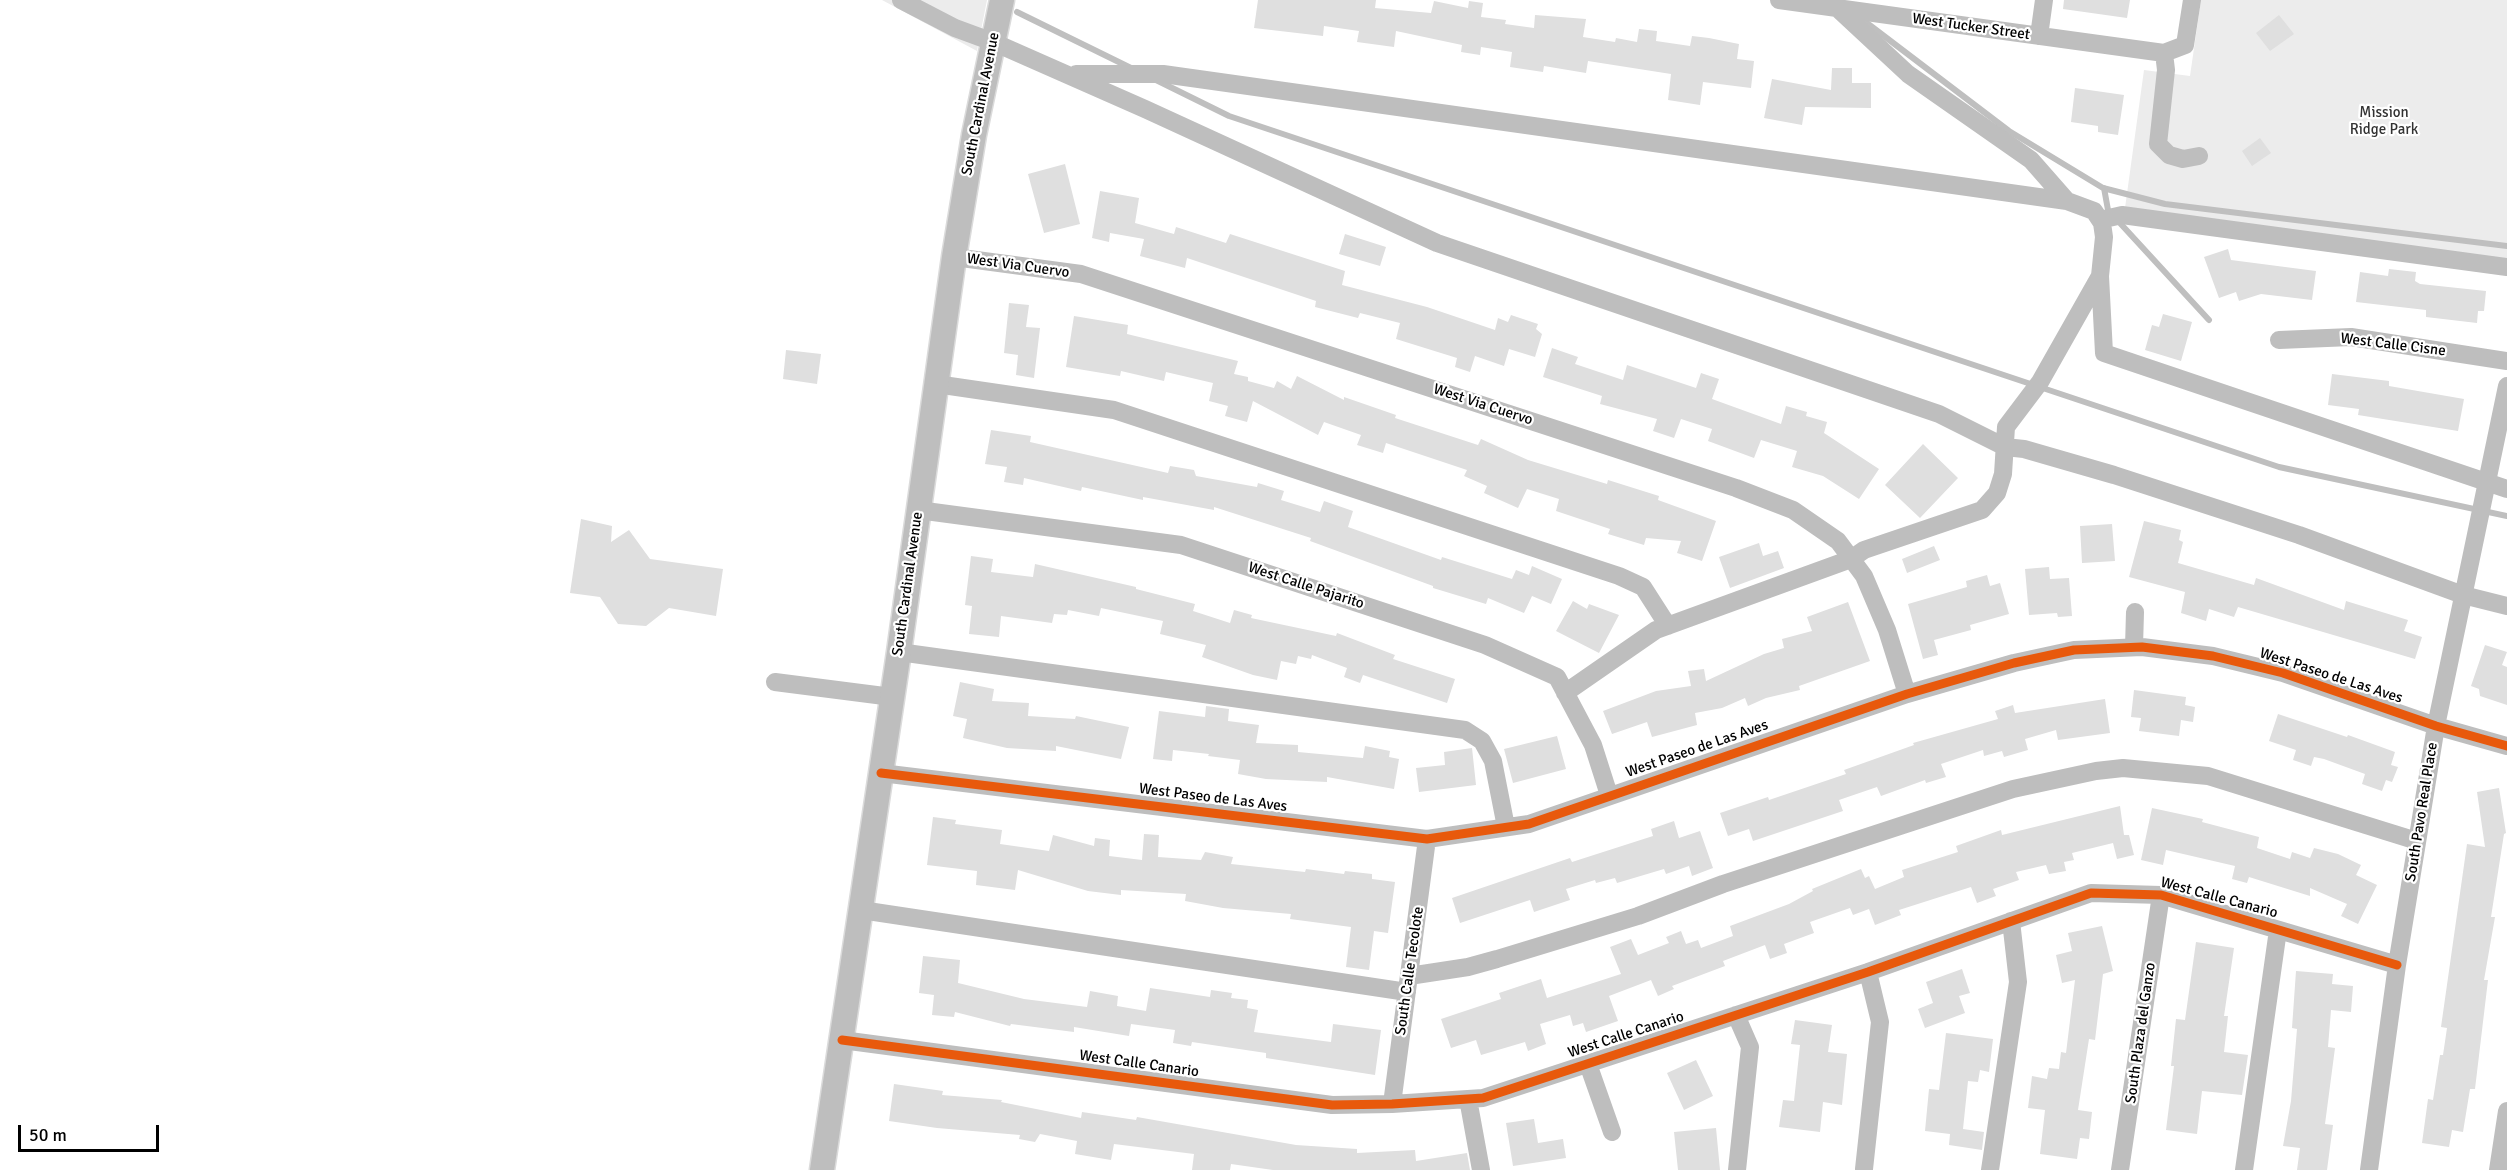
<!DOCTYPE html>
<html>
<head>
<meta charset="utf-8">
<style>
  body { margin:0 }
  #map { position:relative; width:2507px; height:1170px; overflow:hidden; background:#fff; font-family:Signika,sans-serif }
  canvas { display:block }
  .scale { position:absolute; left:18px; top:1125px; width:141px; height:27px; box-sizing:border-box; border:3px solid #000; border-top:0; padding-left:8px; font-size:18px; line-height:21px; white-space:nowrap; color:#000; -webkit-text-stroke:4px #fff; paint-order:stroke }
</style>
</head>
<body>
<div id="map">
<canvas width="2507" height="1170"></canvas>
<div class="scale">50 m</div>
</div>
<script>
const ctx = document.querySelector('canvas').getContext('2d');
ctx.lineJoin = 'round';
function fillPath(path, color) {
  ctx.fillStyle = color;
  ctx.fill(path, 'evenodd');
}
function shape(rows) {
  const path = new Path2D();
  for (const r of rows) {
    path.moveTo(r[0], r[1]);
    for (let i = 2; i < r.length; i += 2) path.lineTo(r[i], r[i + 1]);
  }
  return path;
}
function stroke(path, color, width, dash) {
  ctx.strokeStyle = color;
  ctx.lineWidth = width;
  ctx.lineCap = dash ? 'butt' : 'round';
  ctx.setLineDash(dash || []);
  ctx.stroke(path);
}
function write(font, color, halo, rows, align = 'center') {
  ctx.font = font + ' Signika,sans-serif';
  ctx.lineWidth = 4.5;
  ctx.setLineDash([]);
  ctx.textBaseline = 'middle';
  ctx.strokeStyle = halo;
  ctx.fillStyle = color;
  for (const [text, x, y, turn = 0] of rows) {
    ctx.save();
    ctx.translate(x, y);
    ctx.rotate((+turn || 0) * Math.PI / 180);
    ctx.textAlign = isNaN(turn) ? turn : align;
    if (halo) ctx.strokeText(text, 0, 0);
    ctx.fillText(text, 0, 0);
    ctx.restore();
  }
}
fillPath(shape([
  [882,0,987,0,977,51],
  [2201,0,2507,0,2507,261,2125,208,2144,70,2190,76]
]), '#ececec');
stroke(shape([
  [1017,12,1131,68],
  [1859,17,2009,131,2103,188,2165,204,2507,246],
  [1156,80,1229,116,2279,467,2507,516],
  [2104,188,2108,210,2209,320]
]), '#bfbfbf', 6);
fillPath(shape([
  [1258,0,1376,0,1375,8,1431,13,1434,1,1468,8,1469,1,1483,3,1481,17,1506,20,1505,24,1534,28,1535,15,1586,19,1583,37,1615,42,1616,38,1637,42,1639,29,1657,31,1656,41,1690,46,1692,36,1709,38,1739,44,1737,59,1754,61,1751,88,1703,82,1700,105,1668,100,1671,74,1588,61,1586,73,1544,66,1543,72,1510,67,1512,52,1481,47,1480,55,1461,52,1462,45,1396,31,1394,47,1357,42,1359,31,1324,26,1323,36,1254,28],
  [2064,0,2130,0,2127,18,2063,9],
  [2279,15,2294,34,2270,51,2256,33],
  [1832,68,1852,68,1852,83,1871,83,1871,108,1805,107,1802,125,1764,118,1772,79,1831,90],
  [2075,88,2124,95,2118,135,2098,132,2098,126,2071,122],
  [2260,138,2271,153,2252,166,2242,151],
  [1065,164,1080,224,1044,233,1028,174],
  [1100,191,1139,198,1135,223,1174,234,1176,227,1226,243,1230,234,1345,271,1342,285,1427,307,1495,330,1498,318,1508,322,1511,315,1538,324,1536,329,1542,334,1535,357,1509,349,1504,366,1475,356,1470,372,1455,367,1457,358,1396,339,1400,323,1360,313,1358,318,1315,307,1316,301,1187,258,1185,268,1140,256,1144,239,1110,233,1109,242,1092,238],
  [1345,234,1386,247,1380,266,1339,254],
  [2228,249,2231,260,2316,271,2312,300,2261,294,2239,301,2236,292,2219,298,2204,257],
  [2389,269,2416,272,2415,281,2420,284,2486,291,2484,311,2478,311,2477,323,2426,317,2426,310,2356,302,2360,272,2388,276],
  [1009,303,1029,305,1026,327,1040,328,1034,378,1016,375,1018,355,1004,353],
  [2163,314,2192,322,2181,361,2145,350,2152,325,2159,327],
  [1074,316,1128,325,1127,334,1238,361,1234,374,1248,377,1248,381,1274,388,1277,381,1291,389,1297,376,1344,400,1344,397,1396,415,1395,418,1478,445,1481,439,1528,460,1607,484,1608,480,1659,496,1658,500,1716,521,1702,561,1677,553,1681,541,1646,538,1644,545,1608,534,1610,529,1556,511,1559,499,1527,489,1518,508,1484,493,1487,486,1464,476,1467,470,1386,443,1383,453,1357,445,1361,435,1324,422,1318,435,1253,401,1247,422,1225,416,1228,406,1209,401,1213,383,1166,372,1164,381,1121,371,1120,376,1066,367],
  [1552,348,1578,357,1575,364,1623,380,1627,365,1696,388,1701,373,1719,379,1712,399,1781,424,1786,406,1807,412,1806,416,1827,422,1824,433,1879,469,1859,499,1823,476,1792,467,1797,451,1761,440,1754,458,1708,441,1712,429,1681,419,1674,438,1653,431,1657,419,1600,404,1602,396,1543,377],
  [786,350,821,354,817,384,783,379],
  [2332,374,2389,381,2389,386,2464,399,2458,431,2358,415,2359,409,2328,405],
  [991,430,1031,436,1030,442,1168,473,1170,466,1194,470,1196,476,1257,487,1258,483,1284,491,1281,500,1320,512,1324,501,1353,511,1348,527,1441,560,1442,557,1512,579,1516,570,1529,575,1532,566,1562,579,1551,604,1532,596,1524,613,1488,598,1486,604,1433,588,1433,586,1310,541,1311,538,1214,507,1214,510,1143,497,1143,500,1082,487,1081,491,1024,478,1023,485,1004,482,1007,467,985,464],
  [1923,444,1958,478,1920,518,1885,485],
  [581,519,612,526,611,542,629,530,650,559,723,569,716,616,669,608,646,626,618,624,600,597,570,593],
  [2144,521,2181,530,2179,540,2183,542,2178,563,2254,585,2256,578,2344,610,2346,601,2408,620,2404,631,2422,637,2415,659,2238,607,2234,617,2209,609,2206,621,2181,613,2185,592,2129,577],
  [2112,524,2115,561,2082,563,2080,526],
  [1759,543,1763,556,1778,551,1784,568,1730,588,1719,557],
  [1934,546,1940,560,1907,573,1902,559],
  [971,556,993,559,991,572,1033,577,1035,564,1136,587,1136,589,1195,604,1193,611,1230,623,1234,610,1252,615,1251,618,1336,636,1337,633,1395,655,1393,659,1455,679,1447,703,1363,675,1360,683,1344,677,1347,668,1312,655,1311,659,1298,656,1296,664,1281,661,1277,680,1253,675,1202,657,1206,645,1160,634,1163,621,1101,608,1099,616,1068,610,1067,615,1054,614,1052,623,1001,616,999,637,969,634,972,606,965,605],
  [2049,567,2050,579,2069,578,2072,616,2058,617,2057,613,2029,615,2025,569],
  [1987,575,1990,586,2000,583,2009,614,1970,625,1971,630,1934,640,1938,655,1923,659,1908,604,1967,587,1966,581],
  [1573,601,1587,609,1589,604,1619,615,1599,653,1556,631],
  [1848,602,1870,661,1799,686,1800,690,1766,698,1748,706,1745,698,1722,708,1695,713,1697,725,1652,737,1647,722,1612,734,1603,711,1656,691,1691,686,1688,671,1704,669,1706,681,1764,654,1784,648,1782,639,1812,631,1807,617],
  [2485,645,2507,652,2502,665,2507,667,2507,705,2480,696,2479,689,2471,686],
  [960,682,994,689,992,701,1029,703,1028,716,1075,719,1076,716,1129,727,1121,759,1056,746,1056,751,1007,748,963,738,967,719,953,716],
  [2134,690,2186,697,2185,705,2195,707,2193,722,2181,720,2179,736,2139,731,2141,718,2131,717],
  [2105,699,2110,733,2058,740,2056,730,2025,739,2028,750,2004,757,2002,751,1984,756,1983,750,1941,764,1946,777,1926,783,1925,780,1881,796,1877,787,1839,800,1843,811,1753,841,1749,829,1728,836,1720,813,1768,797,1769,800,1846,774,1844,770,1914,745,1913,743,1998,719,1995,711,2013,705,2015,713],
  [1206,706,1229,709,1228,721,1259,725,1256,743,1298,745,1298,752,1363,758,1365,746,1390,751,1389,757,1399,759,1394,789,1327,777,1327,782,1266,779,1238,774,1240,760,1208,756,1209,754,1173,750,1172,761,1153,759,1159,711,1205,717],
  [2278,714,2347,737,2348,735,2395,752,2391,765,2398,767,2392,782,2386,780,2382,791,2362,784,2365,774,2324,759,2314,757,2311,766,2293,760,2296,750,2269,741],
  [1557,736,1566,769,1513,783,1504,749],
  [1472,748,1476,785,1419,792,1416,768,1445,765,1444,752],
  [2499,788,2506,833,2504,834,2491,917,2495,917,2484,980,2488,980,2475,1089,2470,1089,2463,1132,2452,1130,2449,1147,2422,1143,2428,1099,2433,1100,2440,1055,2443,1055,2447,1028,2441,1027,2467,844,2485,847,2477,792],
  [2120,806,2124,835,2129,835,2134,855,2117,859,2113,843,2072,853,2074,860,2064,862,2066,871,2049,874,2046,865,2016,872,2019,880,1993,889,1996,896,1977,903,1971,887,1899,910,1901,915,1875,925,1869,909,1853,915,1850,908,1810,922,1814,933,1784,944,1787,953,1770,959,1765,945,1723,961,1725,966,1672,986,1674,989,1658,996,1651,980,1609,996,1618,1021,1586,1032,1583,1023,1573,1026,1570,1015,1540,1024,1546,1044,1528,1051,1525,1042,1481,1055,1476,1040,1451,1048,1441,1019,1501,999,1499,993,1541,979,1547,998,1621,974,1610,947,1631,939,1638,955,1669,943,1666,937,1681,931,1686,944,1698,940,1701,948,1733,936,1730,926,1789,904,1813,891,1812,889,1861,869,1865,878,1869,876,1875,889,1904,877,1902,870,1958,852,1956,846,2001,830,2002,835],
  [2152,808,2203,819,2202,822,2259,837,2257,848,2290,859,2292,852,2310,858,2314,848,2338,854,2361,865,2356,875,2377,885,2358,924,2341,916,2347,904,2310,888,2310,896,2249,877,2247,883,2232,879,2235,866,2166,850,2163,865,2141,860],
  [933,817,956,820,955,824,1002,830,1000,844,1049,851,1053,835,1094,846,1095,838,1110,840,1109,856,1142,860,1144,834,1159,835,1158,857,1201,860,1205,852,1233,857,1231,864,1305,872,1306,869,1344,874,1345,871,1372,874,1372,879,1395,882,1388,933,1374,931,1369,970,1346,967,1351,927,1290,919,1291,914,1223,908,1185,901,1186,894,1121,890,1121,895,1088,891,1018,870,1015,890,976,885,977,871,927,865],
  [1674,821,1679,838,1700,831,1713,868,1692,876,1689,866,1666,874,1664,869,1617,883,1615,878,1596,883,1595,880,1566,889,1570,900,1534,912,1530,900,1460,923,1452,898,1570,858,1572,862,1653,836,1651,829],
  [2102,926,2113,971,2103,974,2095,1040,2089,1039,2078,1110,2092,1112,2089,1139,2080,1138,2077,1159,2040,1154,2045,1110,2028,1108,2032,1076,2047,1079,2049,1068,2059,1069,2061,1052,2066,1053,2075,980,2062,983,2056,955,2072,951,2068,933],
  [2196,942,2234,948,2224,1016,2228,1016,2224,1052,2248,1055,2242,1095,2202,1091,2197,1134,2166,1130,2174,1066,2171,1066,2176,1019,2185,1020],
  [923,956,960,960,958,983,1024,999,1087,1007,1090,991,1118,996,1117,1006,1146,1011,1150,988,1210,997,1211,990,1232,993,1231,998,1248,1000,1247,1008,1258,1010,1254,1032,1331,1042,1333,1024,1381,1030,1375,1075,1266,1058,1266,1053,1192,1042,1191,1046,1173,1043,1175,1030,1131,1024,1129,1036,1074,1027,1074,1032,1011,1024,1010,1026,955,1012,954,1017,932,1015,934,995,919,993],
  [1962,969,1970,993,1959,996,1965,1013,1925,1028,1918,1009,1933,1003,1926,982],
  [2296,971,2333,974,2332,984,2353,986,2351,1012,2331,1010,2328,1047,2335,1048,2325,1124,2333,1125,2327,1170,2297,1170,2300,1148,2283,1146,2291,1101,2297,1029,2292,1028],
  [1795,1020,1832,1025,1828,1052,1847,1054,1842,1105,1823,1102,1820,1132,1779,1127,1783,1100,1794,1101,1800,1045,1791,1044],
  [1946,1033,1993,1039,1989,1072,1980,1070,1978,1082,1968,1081,1963,1129,1984,1132,1982,1150,1949,1145,1950,1134,1925,1131,1929,1089,1939,1090],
  [1696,1060,1713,1096,1684,1110,1667,1073],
  [894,1084,943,1091,942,1095,1002,1100,1001,1102,1081,1118,1082,1112,1136,1120,1137,1117,1296,1145,1357,1149,1357,1153,1415,1150,1416,1161,1467,1153,1470,1170,1273,1170,1231,1164,1230,1170,1192,1170,1194,1154,1114,1144,1111,1160,1075,1154,1077,1141,1040,1134,1035,1142,1019,1139,1020,1135,937,1128,889,1121],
  [1534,1119,1538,1143,1563,1139,1566,1158,1513,1166,1506,1123],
  [1716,1128,1720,1170,1678,1170,1674,1132]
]), '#dfdfdf');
const major = shape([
  [822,1170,899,652,954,257,974,135,1002,0]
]);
stroke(major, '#dbdbdb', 27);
stroke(shape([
  [901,0,955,28,993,42,1145,109,1437,243,1939,414,2005,447,2024,449,2114,475,2299,535,2463,595,2507,606],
  [1779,0,2164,53,2185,45,2192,0],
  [1837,8,1908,74,2031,160,2067,201,2094,211,2102,223,2104,237,2100,276,2104,353,2507,489],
  [2039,36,2044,0],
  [2164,53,2166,70,2158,144,2169,155,2183,159,2199,156],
  [1076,74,1163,74,2067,201],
  [2100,220,2122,215,2507,267],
  [954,257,1081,274,1736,488,1793,510,1838,541,1864,576,1887,630,1907,694],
  [2279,340,2351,337,2507,361],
  [936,384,1114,410,1619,576,1643,587,1668,626],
  [918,510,1181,545,1485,645,1557,677,1593,745,1609,795],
  [2134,647,2135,612],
  [899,652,1465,730,1482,741,1493,761,1506,827],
  [775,682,892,697],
  [1565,693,1656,630,1851,559,1864,550,1982,510,1997,493,2003,474,2006,427,2040,382,2100,276],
  [881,773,1427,839,1529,824,1907,694,2014,663,2074,650,2142,647,2213,656,2283,673,2436,726,2507,746],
  [861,910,1407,992],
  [1409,976,1468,967,1497,959,1638,916,1723,884,2013,789,2096,771,2123,768,2208,776,2417,841],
  [1736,1015,1750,1047,1737,1170],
  [842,1040,1332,1105,1392,1104,1483,1098,1868,972,2091,893,2161,895,2397,965],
  [1588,1064,1612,1132],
  [1468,1099,1481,1170],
  [1392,1104,1427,839],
  [1864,1169,1880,1022,1868,972],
  [1990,1170,2018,982,2011,921],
  [2120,1170,2161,895],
  [2244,1170,2278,930],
  [2369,1170,2397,965,2436,726,2507,386],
  [2498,1170,2507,1111]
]), '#bebebe', 18);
stroke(major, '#bebebe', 24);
stroke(shape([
  [881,773,1427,839,1529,824,1907,694,2014,663,2074,650,2142,647,2213,656,2283,673,2436,726,2507,746],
  [842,1040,1332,1105,1392,1104,1483,1098,1868,972,2091,893,2161,895,2397,965]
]), '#e8590c', 9);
write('15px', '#000', '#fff', [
  ["West Tucker Street",1971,27,8],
  ["South Cardinal Avenue",981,104,-79],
  ["West Via Cuervo",1018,266,8],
  ["West Calle Cisne",2393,345,7],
  ["West Via Cuervo",1483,405,18],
  ["South Cardinal Avenue",908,584,-82],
  ["West Calle Pajarito",1306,586,18],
  ["West Paseo de Las Aves",2331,676,18],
  ["West Paseo de Las Aves",1697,749,-19],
  ["West Paseo de Las Aves",1213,798,7],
  ["South Pavo Real Place",2422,812,-81],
  ["West Calle Canario",2219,898,15],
  ["South Calle Tecolote",1410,971,-82],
  ["South Plaza del Ganzo",2141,1033,-82],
  ["West Calle Canario",1626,1035,-18],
  ["West Calle Canario",1139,1064,8]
]);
write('15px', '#333', '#fff', [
  ["Mission",2384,113],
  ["Ridge Park",2384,130]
]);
</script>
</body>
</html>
